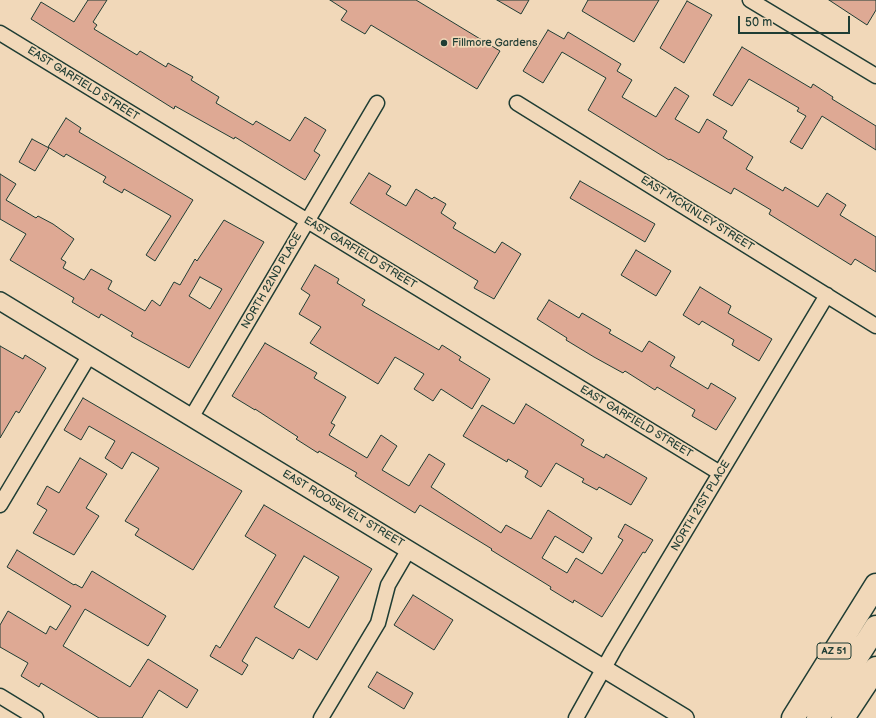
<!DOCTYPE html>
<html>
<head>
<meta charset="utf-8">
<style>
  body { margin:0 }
  #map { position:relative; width:876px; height:718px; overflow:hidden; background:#f1d8b9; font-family:"Balsamiq Sans",sans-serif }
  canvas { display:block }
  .scale { position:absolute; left:738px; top:16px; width:112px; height:18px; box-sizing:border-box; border:2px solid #1f3d34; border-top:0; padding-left:5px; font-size:12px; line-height:14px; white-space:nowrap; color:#1f3d34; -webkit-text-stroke:3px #f1d8b9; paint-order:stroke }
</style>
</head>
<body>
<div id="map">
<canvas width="876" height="718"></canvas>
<div class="scale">50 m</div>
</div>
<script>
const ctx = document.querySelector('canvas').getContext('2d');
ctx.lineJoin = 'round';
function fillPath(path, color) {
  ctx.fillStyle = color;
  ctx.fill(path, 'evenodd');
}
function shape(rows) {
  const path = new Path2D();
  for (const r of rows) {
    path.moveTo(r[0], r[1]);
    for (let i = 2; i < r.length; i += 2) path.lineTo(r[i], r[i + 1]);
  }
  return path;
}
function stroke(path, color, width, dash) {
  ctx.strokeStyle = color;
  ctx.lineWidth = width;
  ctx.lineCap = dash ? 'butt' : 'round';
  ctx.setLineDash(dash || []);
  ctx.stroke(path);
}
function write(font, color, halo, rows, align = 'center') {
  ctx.font = font + ' "Balsamiq Sans",sans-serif';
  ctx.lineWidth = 3.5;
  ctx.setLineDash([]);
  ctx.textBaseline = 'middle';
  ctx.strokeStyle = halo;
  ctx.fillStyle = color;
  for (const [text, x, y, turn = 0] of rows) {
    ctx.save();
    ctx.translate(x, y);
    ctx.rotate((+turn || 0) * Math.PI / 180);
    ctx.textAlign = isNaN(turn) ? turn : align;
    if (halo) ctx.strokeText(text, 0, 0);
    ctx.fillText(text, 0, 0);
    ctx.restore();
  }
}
const building = shape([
  [88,0,107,0,93,22,97,25,94,29,137,55,140,51,166,67,168,63,193,77,191,80,219,97,216,103,253,125,256,121,290,141,305,117,326,130,314,151,320,155,305,180,235,137,234,139,175,106,174,109,31,19,41,2,74,22,88,0],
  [330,0,416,0,500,51,477,89,371,25,365,34,341,20,347,11,330,0],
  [497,0,529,0,521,14,497,0],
  [588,0,659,0,634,42,582,11,588,0],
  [829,0,876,0,876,10,867,25,829,0],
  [687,1,712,15,684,63,660,48,687,1],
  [548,30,564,39,568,32,621,64,617,71,632,80,622,97,656,117,675,87,689,96,675,119,699,133,707,119,727,131,723,138,753,157,746,169,783,191,785,187,818,207,827,193,846,205,840,215,876,237,876,272,855,259,851,265,769,214,771,210,734,188,731,194,670,159,669,160,588,110,606,78,562,52,543,83,523,71,548,30],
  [742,47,811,88,813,84,833,97,832,99,876,126,876,150,822,116,802,149,790,142,806,116,797,111,799,108,749,79,732,106,713,95,742,47],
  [66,118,81,128,79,132,193,200,155,261,146,255,171,216,124,189,122,193,103,182,106,177,66,154,64,157,48,147,66,118],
  [32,139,49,148,35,171,19,162,32,139],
  [369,173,391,186,386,194,406,206,416,189,432,199,434,197,446,204,441,213,456,223,453,228,495,253,502,242,521,254,494,299,474,288,478,281,350,203,369,173],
  [0,174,16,184,6,200,36,218,38,216,53,224,74,239,61,259,66,262,63,268,84,280,91,269,112,281,108,289,145,311,152,300,160,306,174,282,180,285,195,259,197,261,224,220,264,242,189,368,131,336,133,333,101,314,99,318,72,302,74,298,10,260,26,234,0,219,0,174],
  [200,277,222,289,210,309,189,296,200,277],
  [580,181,655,224,645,242,570,198,580,181],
  [636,250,671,271,656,296,621,275,636,250],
  [315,265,339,279,337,283,365,300,362,305,439,350,442,345,461,357,459,360,490,379,472,409,441,389,433,401,414,389,424,374,395,357,378,384,310,343,321,327,299,314,310,295,301,289,315,265],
  [700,287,731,306,728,313,772,339,759,361,732,345,734,340,702,321,699,325,683,315,700,287],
  [549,300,579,318,582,313,611,330,609,333,642,352,649,341,675,357,670,366,708,389,711,383,736,398,716,430,692,416,695,410,657,387,655,390,625,371,623,373,594,357,566,340,567,338,537,319,549,300],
  [265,343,317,373,314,378,346,397,331,423,335,425,329,435,367,458,381,435,397,446,382,470,409,486,429,454,445,464,431,487,501,533,506,525,531,539,548,510,592,538,583,553,555,536,542,558,567,573,576,558,602,574,623,540,618,537,625,524,653,540,645,553,643,552,602,617,574,600,573,603,550,589,551,587,491,550,492,549,420,505,415,513,355,476,357,473,319,451,318,453,296,439,298,437,255,409,255,410,232,396,265,343],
  [0,346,23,359,25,355,46,368,19,413,16,411,0,438,0,346],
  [83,398,242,491,193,570,135,535,139,529,125,521,159,468,132,452,122,469,105,458,115,441,89,426,81,440,64,430,83,398],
  [526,404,584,440,581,445,604,458,606,454,647,478,631,505,599,487,597,490,582,482,584,479,556,463,541,487,525,477,528,471,508,459,507,462,463,436,482,405,514,424,526,404],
  [80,458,107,474,86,508,99,516,74,555,33,533,47,510,37,504,47,486,59,493,80,458],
  [264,505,372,569,317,660,299,649,293,659,256,637,242,661,248,665,242,675,210,656,216,645,220,648,276,555,245,536,264,505],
  [304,556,339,577,309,628,274,607,304,556],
  [17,550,74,585,75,584,82,588,92,571,166,616,148,646,85,609,63,646,130,687,148,659,198,690,187,708,159,690,142,718,99,718,41,683,39,687,21,676,28,663,0,647,0,625,8,611,46,634,50,626,56,630,71,606,7,567,17,550],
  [413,595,453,620,434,650,394,625,413,595],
  [377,672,413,693,404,709,368,687,377,672]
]);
fillPath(building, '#dea994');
stroke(building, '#1f3d34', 1);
const minor = shape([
  [750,0,876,76],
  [0,33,720,473],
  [517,103,876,326],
  [191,418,377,103],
  [0,505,89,356],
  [0,696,36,718],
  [321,718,378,623,388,585,409,549],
  [576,718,614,650,827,295]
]);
const tertiary = shape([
  [0,301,685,718]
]);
const motorway = shape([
  [793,718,876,585],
  [818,718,876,627],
  [843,718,876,668]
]);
stroke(minor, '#1f3d34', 17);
stroke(tertiary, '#1f3d34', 20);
stroke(motorway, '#1f3d34', 25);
stroke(minor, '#f1d8b9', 14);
stroke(tertiary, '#f1d8b9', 17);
stroke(motorway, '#f1d8b9', 22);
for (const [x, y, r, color] of [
  [444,43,4,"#1f3d34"]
]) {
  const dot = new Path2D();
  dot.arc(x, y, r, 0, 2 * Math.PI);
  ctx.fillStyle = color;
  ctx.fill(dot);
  stroke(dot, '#f1d8b9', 1.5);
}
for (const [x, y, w] of [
  [834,651,34]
]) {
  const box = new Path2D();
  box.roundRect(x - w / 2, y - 8, w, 16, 3);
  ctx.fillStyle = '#f1d8b9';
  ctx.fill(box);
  stroke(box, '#1f3d34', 1);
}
write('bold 10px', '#1f3d34', null, [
  ["AZ 51",834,651]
]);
write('11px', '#1f3d34', '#f1d8b9', [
  ["Fillmore Gardens",452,43]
], 'left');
write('11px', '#1f3d34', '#f1d8b9', [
  ["EAST GARFIELD STREET",83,84,32],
  ["EAST MCKINLEY STREET",697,214,32],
  ["EAST GARFIELD STREET",360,253,31],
  ["NORTH 22ND PLACE",272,281,-60],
  ["EAST GARFIELD STREET",636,422,31],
  ["NORTH 21ST PLACE",701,506,-59],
  ["EAST ROOSEVELT STREET",343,509,31]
]);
</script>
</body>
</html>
